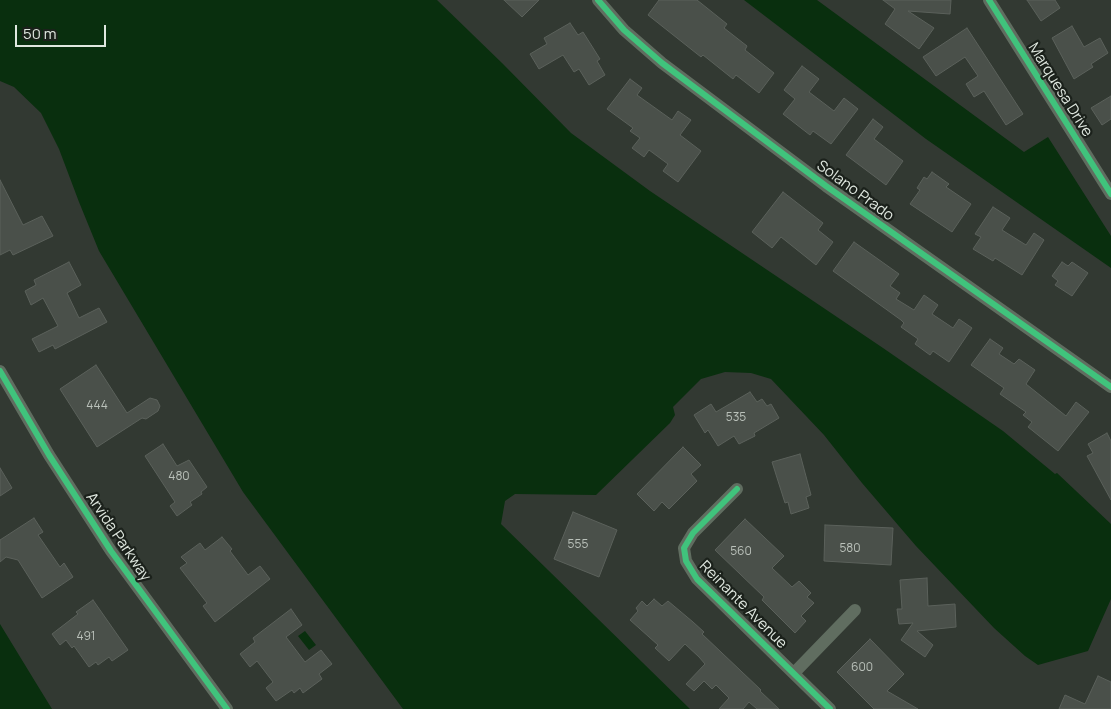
<!DOCTYPE html>
<html>
<head>
<meta charset="utf-8">
<style>
  body { margin:0 }
  #map { position:relative; width:1111px; height:709px; overflow:hidden; background:#323932; font-family:Manrope,sans-serif }
  canvas { display:block }
  .scale { position:absolute; left:15px; top:25px; width:91px; height:22px; box-sizing:border-box; border:2px solid #dfe7df; border-top:0; padding-left:6px; font-size:15px; line-height:18px; white-space:nowrap; color:#dfe7df; -webkit-text-stroke:4px #1b211b; paint-order:stroke }
</style>
</head>
<body>
<div id="map">
<canvas width="1111" height="709"></canvas>
<div class="scale">50 m</div>
</div>
<script>
const ctx = document.querySelector('canvas').getContext('2d');
ctx.lineJoin = 'round';
function fillPath(path, color) {
  ctx.fillStyle = color;
  ctx.fill(path, 'evenodd');
}
function shape(rows) {
  const path = new Path2D();
  for (const r of rows) {
    path.moveTo(r[0], r[1]);
    for (let i = 2; i < r.length; i += 2) path.lineTo(r[i], r[i + 1]);
  }
  return path;
}
function stroke(path, color, width, dash) {
  ctx.strokeStyle = color;
  ctx.lineWidth = width;
  ctx.lineCap = dash ? 'butt' : 'round';
  ctx.setLineDash(dash || []);
  ctx.stroke(path);
}
function write(font, color, halo, rows, align = 'center') {
  ctx.font = font + ' Manrope,sans-serif';
  ctx.lineWidth = 4.5;
  ctx.setLineDash([]);
  ctx.textBaseline = 'middle';
  ctx.strokeStyle = halo;
  ctx.fillStyle = color;
  for (const [text, x, y, turn = 0] of rows) {
    ctx.save();
    ctx.translate(x, y);
    ctx.rotate((+turn || 0) * Math.PI / 180);
    ctx.textAlign = isNaN(turn) ? turn : align;
    if (halo) ctx.strokeText(text, 0, 0);
    ctx.fillText(text, 0, 0);
    ctx.restore();
  }
}
fillPath(shape([
  [0,0,437,0,503,64,571,133,650,191,883,348,1003,431,1055,474,1057,473,1111,524,1111,599,1088,651,1038,665,1025,656,994,628,916,546,862,483,824,435,771,379,751,373,725,372,701,379,673,407,675,415,670,423,596,495,515,494,505,501,501,524,690,709,403,709,243,492,99,251,79,202,59,149,41,113,14,87,0,81],
  [744,0,817,0,1024,152,1048,137,1111,236,1111,268,926,139],
  [0,624,36,683,52,709,0,709],
  [305,631,316,645,309,650,298,636]
]), '#092f0e');
const building = shape([
  [504,0,539,0,522,17,504,0],
  [659,0,697,0,727,24,724,28,747,46,745,50,774,73,759,93,736,75,733,79,703,55,701,57,648,15,659,0],
  [883,0,951,0,950,14,908,11,934,28,919,49,885,24,895,9,883,0],
  [1027,0,1055,0,1060,8,1041,21,1027,0],
  [570,23,578,35,583,32,600,59,597,61,605,75,589,85,579,69,574,72,563,55,539,69,530,54,547,44,544,38,570,23],
  [1072,26,1084,47,1100,38,1108,53,1091,64,1093,67,1074,79,1052,38,1072,26],
  [967,28,1023,114,1006,125,984,91,974,97,966,84,978,76,965,57,936,76,923,57,967,28],
  [802,66,819,79,809,92,834,111,844,98,858,109,831,144,813,131,810,135,783,114,795,99,784,90,802,66],
  [630,79,642,88,637,95,672,120,678,111,691,120,680,135,701,151,678,182,663,171,668,164,649,150,644,157,632,148,640,138,630,131,633,128,607,109,630,79],
  [1111,96,1111,119,1102,125,1091,108,1111,96],
  [873,119,883,127,874,139,903,161,886,185,846,155,873,119],
  [932,172,949,184,946,187,971,204,952,232,910,204,920,190,917,188,924,177,927,179,932,172],
  [0,180,23,225,42,216,53,236,13,255,10,250,0,255,0,180],
  [783,192,823,223,818,230,833,242,816,265,781,237,772,248,752,232,783,192],
  [993,207,1010,218,1002,230,1026,245,1034,233,1044,240,1022,275,995,258,993,261,973,249,981,237,975,234,993,207],
  [854,242,899,274,890,286,900,293,896,299,914,310,924,295,938,305,932,314,953,328,959,319,972,328,949,362,933,351,930,355,915,344,918,339,901,327,904,323,901,320,833,271,854,242],
  [69,262,81,285,67,293,79,318,99,308,107,322,55,349,53,345,39,352,32,339,58,326,43,298,31,305,25,291,36,285,34,280,69,262],
  [1062,262,1068,266,1072,262,1088,273,1072,296,1055,285,1058,281,1052,276,1062,262],
  [990,339,1003,348,999,354,1014,364,1019,359,1035,370,1026,384,1066,416,1076,402,1089,412,1058,451,1028,427,1032,422,1023,415,1026,412,1000,394,1004,388,971,365,990,339],
  [96,365,127,413,150,398,157,400,160,406,158,411,146,419,142,418,97,447,60,389,96,365],
  [750,392,757,402,762,399,767,406,771,404,779,418,754,433,755,436,739,444,734,436,718,446,708,430,705,433,694,415,711,404,716,412,750,392],
  [1107,433,1111,441,1111,500,1087,456,1093,453,1088,444,1107,433],
  [163,444,177,466,189,460,207,487,201,492,202,494,190,502,192,505,177,516,170,506,175,502,145,456,163,444],
  [683,447,701,465,691,474,697,481,669,509,662,502,654,511,637,494,683,447],
  [800,454,811,495,806,497,809,508,791,514,788,502,785,503,772,462,800,454],
  [0,468,12,488,0,496,0,468],
  [573,512,617,530,599,577,554,559,573,512],
  [34,518,43,532,38,535,60,567,64,563,73,577,42,598,18,560,6,557,0,562,0,540,34,518],
  [745,519,784,556,772,568,792,587,799,581,811,593,807,597,814,603,801,616,806,621,795,633,762,600,764,597,715,550,745,519],
  [825,525,893,528,891,565,824,561,825,525],
  [222,537,232,549,230,551,248,575,260,566,270,579,215,622,203,606,207,603,180,568,187,563,181,557,200,543,205,550,222,537],
  [927,578,928,606,955,604,956,627,917,631,933,645,925,657,901,640,913,623,899,624,897,609,902,609,900,580,927,578],
  [654,599,662,606,668,601,693,622,704,632,702,634,761,690,760,691,779,709,757,709,749,702,743,709,719,709,729,698,716,685,712,689,704,681,694,691,686,684,705,664,699,657,685,644,669,661,655,648,658,645,630,620,638,611,636,608,642,601,647,606,654,599],
  [93,600,128,650,112,661,109,657,98,665,96,662,89,667,74,646,72,648,66,640,60,645,52,634,78,614,76,612,93,600],
  [291,609,302,625,286,637,305,662,321,650,332,664,319,674,322,679,303,693,300,688,294,693,292,690,276,701,266,688,273,682,257,661,250,667,240,654,255,642,253,638,291,609],
  [870,639,904,674,887,691,918,709,874,709,837,672,870,639],
  [1098,676,1111,682,1111,709,1059,709,1065,695,1085,704,1098,676]
]);
fillPath(building, '#4a504a');
stroke(building, '#5b615b', 1);
stroke(shape([
  [598,0,624,30,662,63,826,186,1111,387],
  [989,0,1111,194],
  [0,371,49,455,111,551,227,709],
  [737,489,693,533,684,548,686,561,697,579,830,709],
  [794,673,855,610]
]), '#606d60', 12);
stroke(shape([
  [598,0,624,30,662,63,826,186,1111,387],
  [989,0,1111,194],
  [0,371,49,455,111,551,227,709],
  [737,489,693,533,684,548,686,561,697,579,830,709]
]), '#40c37c', 6);
write('12px', '#bac1ba', null, [
  ["444",97,406],
  ["535",736,418],
  ["480",179,477],
  ["555",578,545],
  ["580",850,549],
  ["560",741,552],
  ["491",86,637],
  ["600",862,668]
]);
write('15px', '#dfe7df', '#1b211b', [
  ["Marquesa Drive",1060,90,58],
  ["Solano Prado",855,191,36],
  ["Arvida Parkway",118,537,56],
  ["Reinante Avenue",743,605,45]
]);
</script>
</body>
</html>
